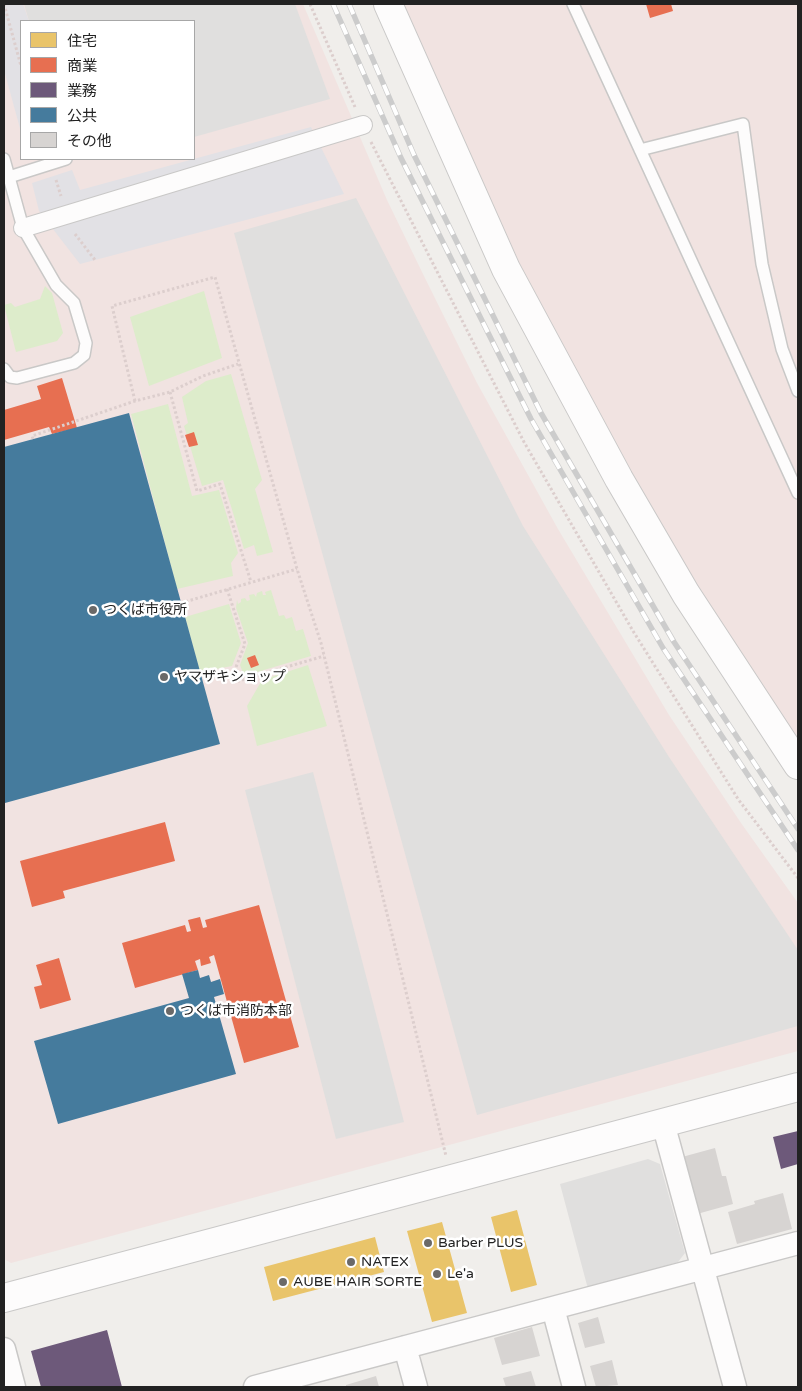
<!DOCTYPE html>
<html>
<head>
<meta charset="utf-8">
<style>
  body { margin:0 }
  #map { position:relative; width:802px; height:1391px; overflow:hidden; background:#f0eeeb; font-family:"Varela Round","Noto Sans JP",sans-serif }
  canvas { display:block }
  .frame { position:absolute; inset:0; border:5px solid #222; pointer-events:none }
  .legend { position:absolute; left:20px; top:20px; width:175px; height:140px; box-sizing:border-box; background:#fff; border:1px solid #a7a7a7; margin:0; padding:6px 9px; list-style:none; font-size:15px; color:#222 }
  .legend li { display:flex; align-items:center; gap:10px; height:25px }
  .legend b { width:25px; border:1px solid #a7a7a7 }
</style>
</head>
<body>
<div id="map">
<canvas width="802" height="1391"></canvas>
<div class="frame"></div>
<ul class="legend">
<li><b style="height:14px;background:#e9c46a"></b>住宅</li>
<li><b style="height:14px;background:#e76f51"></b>商業</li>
<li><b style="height:14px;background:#6d597a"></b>業務</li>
<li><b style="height:14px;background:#457b9d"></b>公共</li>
<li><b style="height:14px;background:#d7d4d2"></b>その他</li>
</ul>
</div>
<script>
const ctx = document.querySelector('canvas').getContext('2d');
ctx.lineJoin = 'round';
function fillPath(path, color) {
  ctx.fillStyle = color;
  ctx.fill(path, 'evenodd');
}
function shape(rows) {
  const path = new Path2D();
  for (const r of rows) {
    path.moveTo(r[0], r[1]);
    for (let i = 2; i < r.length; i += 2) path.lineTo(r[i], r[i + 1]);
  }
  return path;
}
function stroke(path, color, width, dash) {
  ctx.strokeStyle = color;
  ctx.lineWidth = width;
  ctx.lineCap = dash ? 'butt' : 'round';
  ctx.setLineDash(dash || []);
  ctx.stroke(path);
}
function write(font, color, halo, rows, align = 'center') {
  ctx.font = font + ' "Varela Round","Noto Sans JP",sans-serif';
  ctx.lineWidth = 5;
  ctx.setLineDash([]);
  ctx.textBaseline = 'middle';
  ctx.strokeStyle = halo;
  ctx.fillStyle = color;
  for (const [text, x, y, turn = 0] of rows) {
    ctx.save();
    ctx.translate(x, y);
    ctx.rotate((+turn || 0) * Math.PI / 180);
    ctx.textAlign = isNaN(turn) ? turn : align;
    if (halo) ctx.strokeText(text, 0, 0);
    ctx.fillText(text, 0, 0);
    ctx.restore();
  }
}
fillPath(shape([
  [4,4,303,4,387,200,422,272,477,383,558,529,669,715,741,823,798,903,798,1051,11,1263,4,1259],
  [21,21,194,21,194,159,21,159],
  [397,4,798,4,798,748,658,528,528,291]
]), '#f1e3e1');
fillPath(shape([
  [45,286,52,293,63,333,57,341,16,352,4,305,11,303,15,307,40,299],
  [204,291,222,358,149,386,130,317],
  [231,374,262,480,255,489,273,552,257,556,254,545,244,549,223,480,202,486,184,426,188,423,182,397,206,381],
  [168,404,192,496,219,490,238,553,231,563,233,576,177,589,131,414],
  [271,590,279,616,284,615,286,619,292,617,296,631,303,629,311,656,244,676,240,665,248,643,236,608,237,600,238,604,241,602,241,599,245,598,247,601,250,600,249,595,254,594,256,597,257,593,262,591,263,595,266,595,265,592],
  [229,604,241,643,232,666,200,672,185,617],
  [308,665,327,726,257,746,247,706,262,680]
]), '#ddeccb');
fillPath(shape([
  [24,4,295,4,330,99,194,137,194,21,29,21],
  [356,198,523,526,669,757,798,950,798,1026,477,1115,234,233],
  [313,772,404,1122,336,1139,245,790],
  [648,1159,660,1164,685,1253,678,1262,588,1289,560,1184]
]), '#e0dfde');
fillPath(shape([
  [4,4,23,4,29,21,21,21,21,132,4,70],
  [311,127,344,194,80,264,39,211,32,183,72,170,80,190]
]), '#e2e1e5');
fillPath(shape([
  [517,1210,537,1285,511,1292,491,1217],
  [442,1222,467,1313,432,1322,407,1231],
  [375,1237,384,1272,273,1301,264,1267]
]), '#e9c46a');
fillPath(shape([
  [646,4,671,4,673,11,650,18],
  [62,378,77,428,52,434,49,427,4,440,4,410,41,399,37,386],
  [194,432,198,445,189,447,185,435],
  [255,655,259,665,251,668,247,658],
  [165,822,175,861,63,891,65,898,32,907,20,861],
  [259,905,299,1047,244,1063,214,955,209,957,211,963,201,966,200,959,195,961,198,970,135,988,122,943,185,925,187,932,191,931,188,920,200,917,203,928,207,927,205,920],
  [59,958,71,1000,40,1009,34,987,42,985,36,965]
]), '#e76f51');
fillPath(shape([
  [798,1131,798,1164,781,1169,773,1137],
  [107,1330,122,1387,41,1387,31,1351]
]), '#6d597a');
fillPath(shape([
  [129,413,220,744,5,803,4,447],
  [198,970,200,978,209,975,211,982,220,979,224,994,214,997,236,1074,58,1124,34,1041,189,998,182,974]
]), '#457b9d');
fillPath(shape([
  [715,1148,722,1176,726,1176,733,1204,697,1214,682,1157],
  [783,1193,792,1229,737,1244,728,1212,755,1204,754,1201],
  [598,1317,605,1343,585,1348,578,1323],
  [532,1327,540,1356,502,1365,494,1338],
  [612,1360,618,1385,596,1387,590,1366],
  [531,1371,536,1387,506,1387,503,1378],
  [376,1376,379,1387,346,1387,346,1385]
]), '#d7d4d2');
const service = shape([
  [573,4,798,493],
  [640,150,743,124,762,264,782,349,798,391],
  [4,159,23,228,56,285,74,303,86,343,84,355,74,363,17,378,10,377,4,369],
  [9,177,66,159]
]);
const pedestrian = shape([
  [23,228,363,125]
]);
const minor = shape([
  [663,1123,735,1387],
  [553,1308,574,1387],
  [405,1347,416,1387],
  [4,1349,14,1387],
  [255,1387,798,1243]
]);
const tertiary = shape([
  [388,4,506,269,619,479,686,594,798,765],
  [4,1298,798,1087]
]);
stroke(service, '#c9c8c7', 14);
stroke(pedestrian, '#c9c8c7', 20);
stroke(minor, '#c9c8c7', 25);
stroke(tertiary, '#c9c8c7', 30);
stroke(shape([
  [4,4,21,66],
  [310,4,355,107],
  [371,142,524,442,633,631,738,799,798,878],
  [56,180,61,196],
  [75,234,95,260],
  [170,392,197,491,220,484,251,582],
  [135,401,112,306,215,277,297,569,321,643,446,1156],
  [33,439,32,436,135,401,170,392,203,376,238,364],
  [227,589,245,644,236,667,239,681,324,656],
  [181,603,297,569]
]), '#dccecd', 3, [2.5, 2.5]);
stroke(service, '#fdfcfc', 11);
stroke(pedestrian, '#fdfcfc', 18);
stroke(minor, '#fdfcfc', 22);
stroke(tertiary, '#fdfcfc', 28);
const rail = shape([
  [333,4,401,158,531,419,663,648,798,850],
  [349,4,414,155,541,413,674,642,798,829]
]);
stroke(rail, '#ccc', 5.5);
stroke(rail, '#fff', 4, [11]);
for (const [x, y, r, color] of [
  [93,610,5,"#6a6968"],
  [164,677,5,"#6a6968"],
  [170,1011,5,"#6a6968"],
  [428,1243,5,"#6a6968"],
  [351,1262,5,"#6a6968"],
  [437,1274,5,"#6a6968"],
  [283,1282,5,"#6a6968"]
]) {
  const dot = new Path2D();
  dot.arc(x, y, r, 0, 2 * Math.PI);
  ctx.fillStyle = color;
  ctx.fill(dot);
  stroke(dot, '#fff', 2);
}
write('14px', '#222', '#fff', [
  ["つくば市役所",103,610],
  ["ヤマザキショップ",174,677],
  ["つくば市消防本部",180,1011],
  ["Barber PLUS",438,1243],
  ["NATEX",361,1262],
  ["Le'a",447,1274],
  ["AUBE HAIR SORTE",293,1282]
], 'left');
</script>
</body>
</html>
